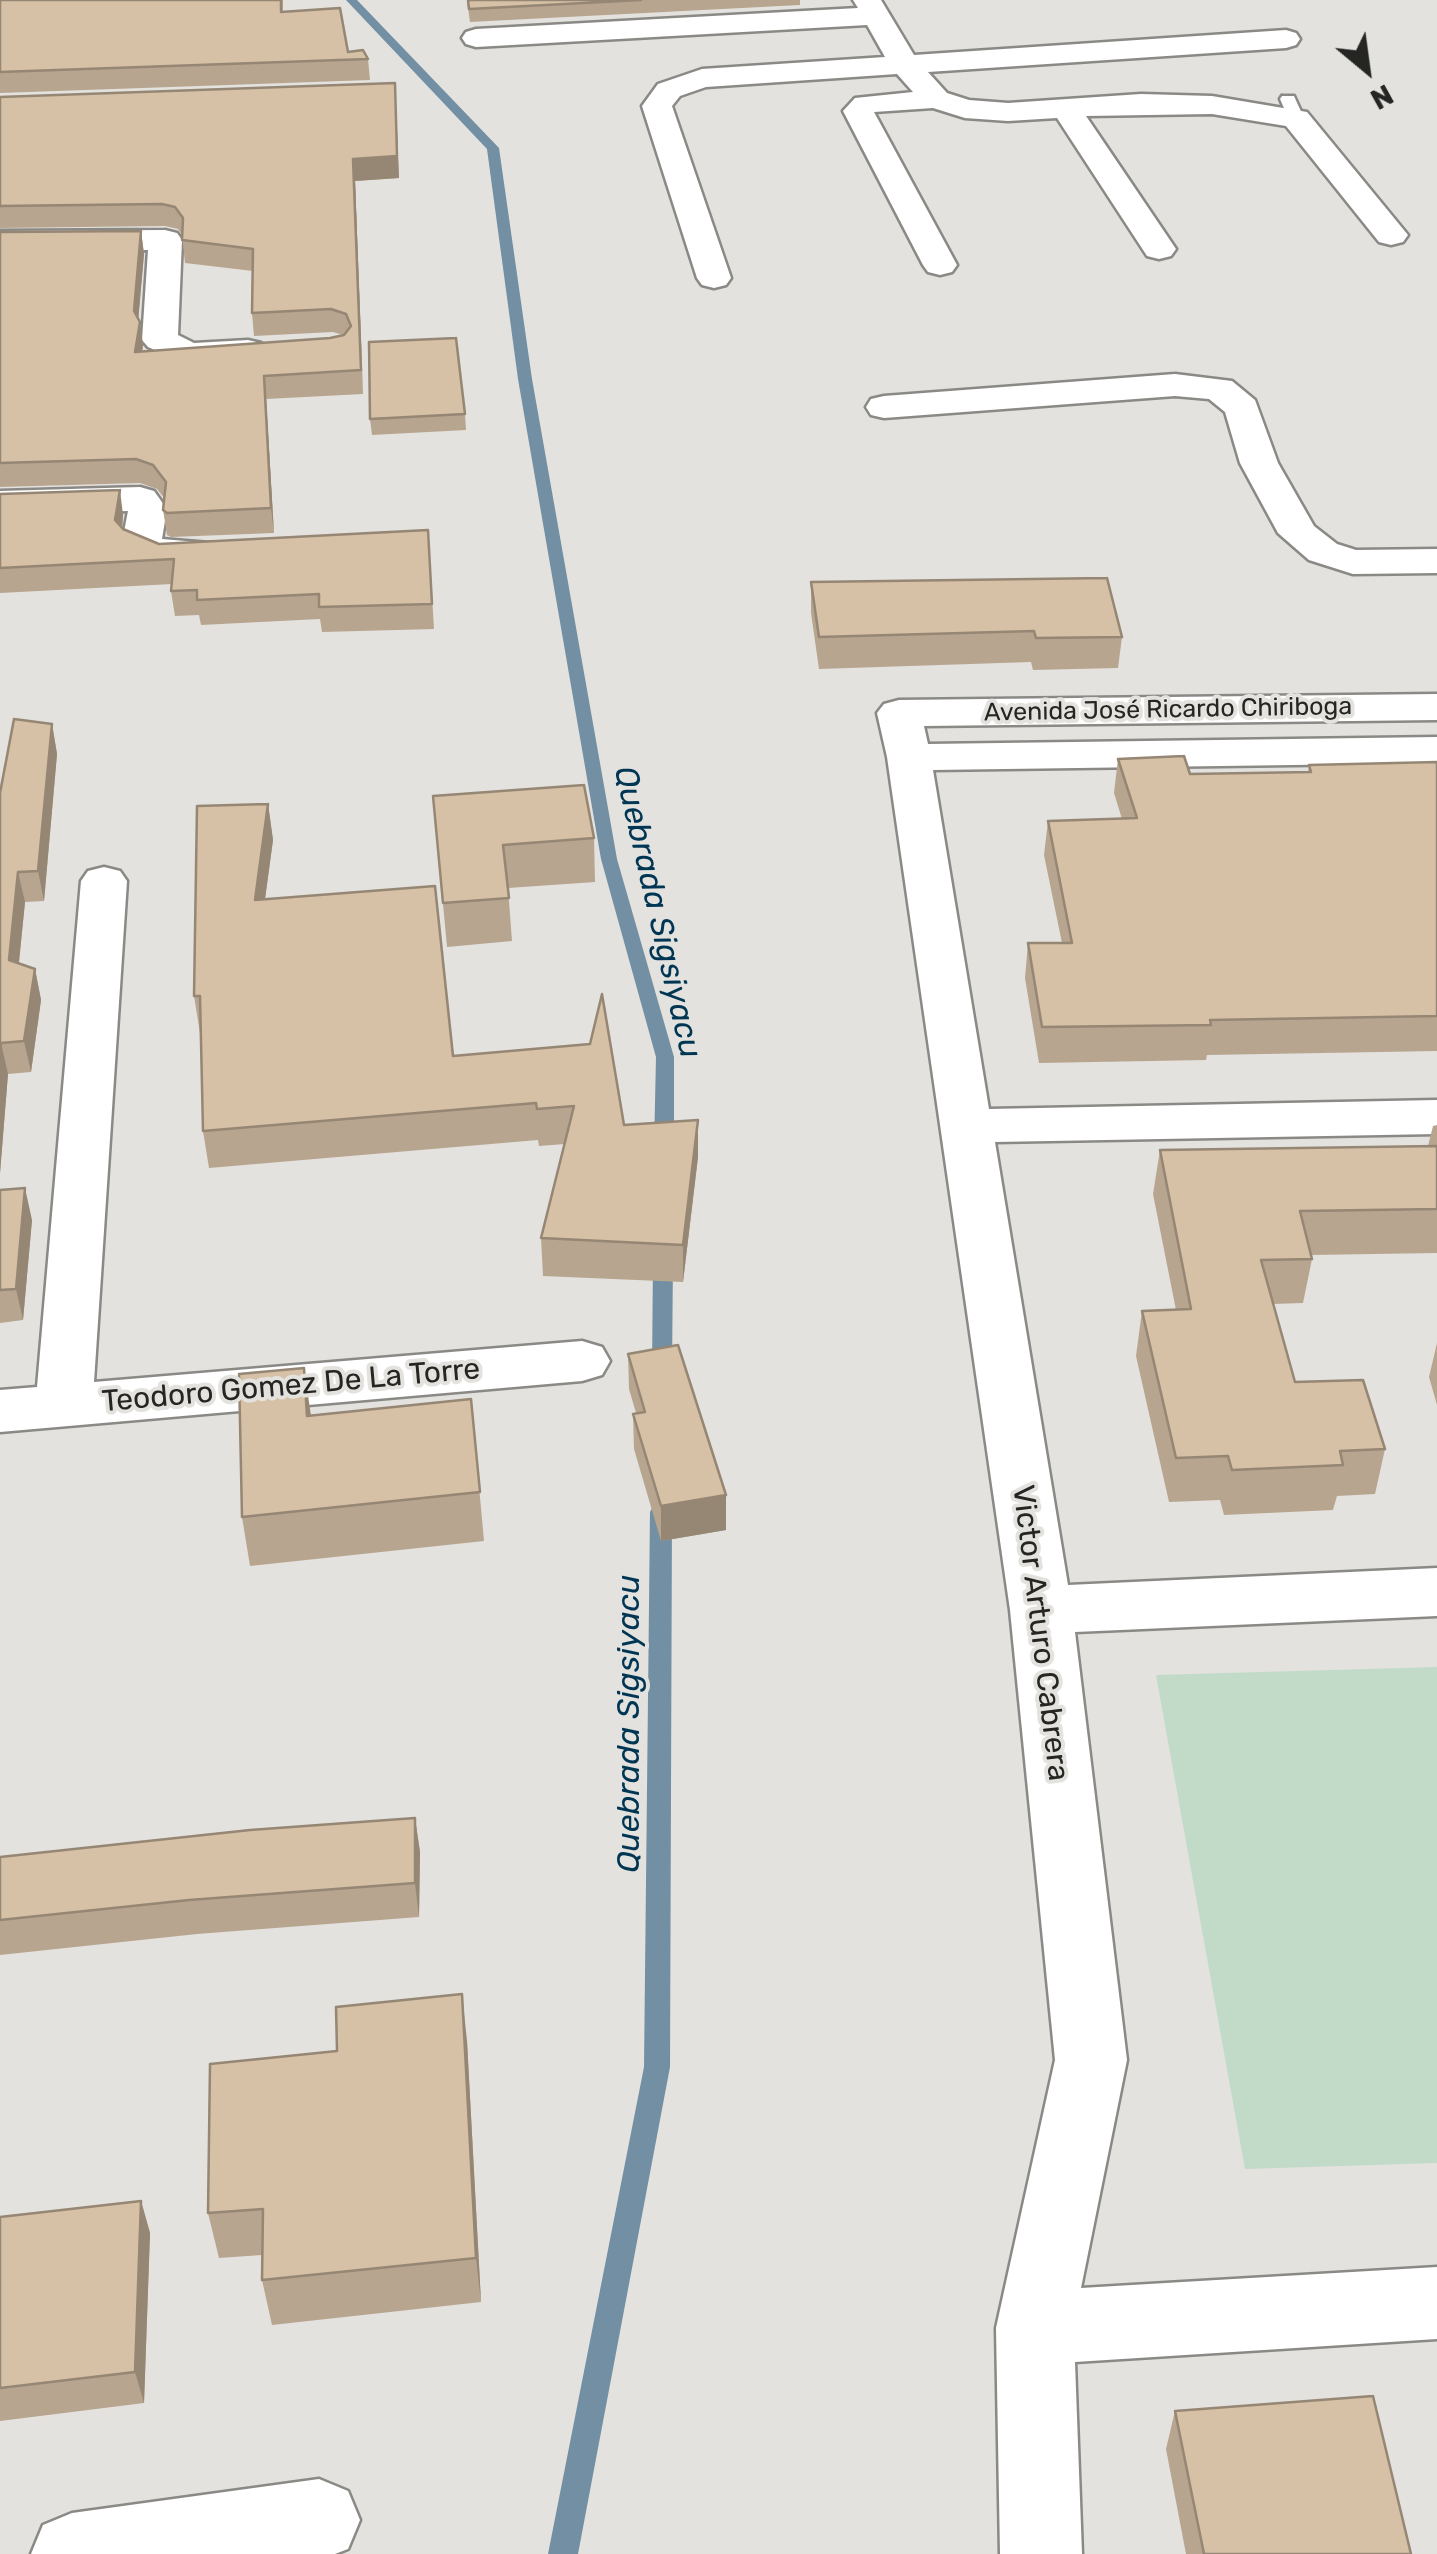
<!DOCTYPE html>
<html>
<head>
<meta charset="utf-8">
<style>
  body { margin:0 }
  #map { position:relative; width:1437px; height:2554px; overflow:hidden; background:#e3e2de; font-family:Rubik,sans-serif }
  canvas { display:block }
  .north { position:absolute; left:1317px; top:20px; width:100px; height:100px; -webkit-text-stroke:8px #e3e2de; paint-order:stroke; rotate:151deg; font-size:28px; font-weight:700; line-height:40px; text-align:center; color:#252524 }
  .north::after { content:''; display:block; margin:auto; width:35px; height:45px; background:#252524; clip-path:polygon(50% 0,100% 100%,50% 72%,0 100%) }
</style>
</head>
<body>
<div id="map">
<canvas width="1437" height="2554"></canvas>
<div class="north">N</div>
</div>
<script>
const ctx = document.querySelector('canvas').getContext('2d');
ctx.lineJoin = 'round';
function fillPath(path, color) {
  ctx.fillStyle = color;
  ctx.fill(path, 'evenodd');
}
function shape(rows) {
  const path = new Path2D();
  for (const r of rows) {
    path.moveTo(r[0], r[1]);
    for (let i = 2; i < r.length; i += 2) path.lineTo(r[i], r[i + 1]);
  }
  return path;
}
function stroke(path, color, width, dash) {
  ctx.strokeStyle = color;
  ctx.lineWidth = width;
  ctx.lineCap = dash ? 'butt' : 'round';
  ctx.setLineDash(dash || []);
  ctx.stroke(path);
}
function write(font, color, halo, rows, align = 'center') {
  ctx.font = font + ' Rubik,sans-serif';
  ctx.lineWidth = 8;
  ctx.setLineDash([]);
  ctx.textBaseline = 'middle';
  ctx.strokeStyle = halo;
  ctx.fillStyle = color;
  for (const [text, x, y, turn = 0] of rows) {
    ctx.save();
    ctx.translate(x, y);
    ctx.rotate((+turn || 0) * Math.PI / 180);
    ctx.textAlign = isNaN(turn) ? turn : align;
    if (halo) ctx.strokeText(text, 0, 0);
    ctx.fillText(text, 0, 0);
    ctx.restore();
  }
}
fillPath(shape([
  [1437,1667,1437,2163,1245,2169,1156,1675]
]), '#c1dbc8');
fillPath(shape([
  [346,0,357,0,499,148,532,379,617,859,674,1057,674,1148,671,1152,657,1152,654,1148,656,1057,601,859,518,379,487,149,346,0],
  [663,1250,673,1257,672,1373,662,1380,652,1373,653,1257,663,1250],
  [661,1504,669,1506,672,1512,670,2067,578,2554,548,2554,644,2067,650,1512,653,1506,661,1504]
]), '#738fa3');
const lane = shape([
  [1282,96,1294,96,1304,118,1302,122,1290,122,1280,99,1282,96]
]);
const street = shape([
  [853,0,881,0,914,55,1286,30,1296,33,1300,39,1296,45,1286,48,928,72,947,93,969,100,1008,103,1141,94,1212,96,1307,112,1408,235,1403,242,1391,245,1379,242,1286,126,1212,114,1086,116,1176,249,1171,256,1159,259,1147,256,1057,118,1008,121,965,118,933,108,874,112,957,265,952,272,940,275,928,272,923,265,843,111,855,98,913,92,897,74,706,87,680,96,672,106,731,278,726,285,714,288,702,285,697,278,642,106,658,84,702,69,885,57,867,25,476,47,466,44,462,38,466,32,476,29,858,8,853,0],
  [165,230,177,233,182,240,178,335,194,343,248,340,261,343,266,351,261,359,188,365,148,347,142,340,148,250,0,251,0,231,165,230],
  [1175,374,1232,381,1255,400,1278,463,1314,526,1337,544,1356,550,1437,549,1437,573,1353,574,1309,560,1278,533,1240,463,1225,412,1209,399,1175,396,884,418,871,415,866,407,871,399,884,396,1175,374],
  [140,487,154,491,167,509,162,539,222,544,228,552,222,560,163,565,132,555,122,542,128,511,0,515,0,491,140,487],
  [1437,694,1437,720,924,726,928,744,1437,737,1437,763,933,770,989,1109,1437,1100,1437,1134,995,1142,1068,1585,1437,1568,1437,1616,1075,1632,1127,2060,1081,2288,1437,2267,1437,2339,1075,2362,1082,2554,1000,2554,996,2328,1055,2060,1010,1610,887,757,877,713,884,704,899,700,1437,694],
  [104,867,120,871,127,881,94,1382,582,1341,602,1347,610,1361,602,1375,582,1381,0,1432,0,1390,37,1387,81,881,88,871,104,867],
  [319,2479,348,2491,360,2520,348,2549,335,2554,31,2554,43,2525,72,2513,319,2479]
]);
stroke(lane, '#8a8986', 5);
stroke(street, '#8a8986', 5);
fillPath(lane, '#fff');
fillPath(street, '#fff');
fillPath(shape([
  [0,0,283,0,283,12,348,52,368,59,370,80,0,93],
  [467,0,800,0,800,5,470,22],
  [395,83,399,178,355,181,363,394,266,399,274,533,171,537,167,535,163,510,165,499,157,489,140,483,0,487,0,232,141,231,144,254,138,320,143,345,142,351,330,338,343,335,333,332,254,336,252,313,253,271,185,263,182,235,178,229,165,226,0,228,0,97],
  [465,414,466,430,372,435,370,419],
  [0,494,123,515,123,529,159,544,428,530,434,629,322,632,320,619,201,625,199,615,175,616,171,591,172,584,0,593],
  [811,582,1122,637,1118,668,1033,670,1031,662,819,669,811,613],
  [52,724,57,754,44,901,25,902,19,963,35,969,41,1000,31,1072,8,1074,0,1173,0,793],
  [1118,759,1190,774,1308,772,1309,765,1437,762,1437,1051,1207,1055,1206,1060,1039,1063,1025,978,1028,943,1062,943,1044,855,1048,821,1122,819,1114,793],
  [433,796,594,838,595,882,508,888,512,941,447,947],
  [268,804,273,840,265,899,453,1056,624,1125,698,1120,698,1157,683,1282,543,1276,541,1238,565,1144,539,1146,538,1140,209,1168,203,1131,200,1033,194,996],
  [1437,1125,1437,1253,1311,1255,1312,1259,1303,1303,1273,1304,1295,1382,1385,1449,1375,1494,1337,1496,1333,1510,1224,1515,1220,1500,1169,1502,1136,1356,1142,1311,1176,1310,1153,1194,1160,1150,1428,1146,1433,1126],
  [0,1190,32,1220,23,1320,0,1323],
  [1437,1343,1437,1405,1429,1377],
  [628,1354,726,1495,726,1530,661,1541,634,1449,633,1414,636,1413,629,1389],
  [471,1399,484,1541,250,1566,242,1517,310,1415],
  [415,1818,420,1852,419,1917,197,1934,0,1955,0,1857],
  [467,2041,481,2302,272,2325,262,2280,262,2255,219,2258,208,2213],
  [141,2201,150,2233,144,2403,0,2421,0,2217],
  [1175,2411,1411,2554,1186,2554,1166,2449]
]), '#b8a58f');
fillPath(shape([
  [395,83,399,178,355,181,363,394,353,159],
  [141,231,144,254,137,334,134,311],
  [140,322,143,345,139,375,135,352],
  [264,376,266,399,274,533,271,508],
  [120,490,123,515,119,544,115,520],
  [52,724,57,754,44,901,38,871],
  [268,804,273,840,260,936,255,900],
  [18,872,25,902,16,990,9,960],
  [35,969,41,1000,31,1072,24,1041],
  [1,1043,8,1074,0,1173,0,1055],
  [698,1120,698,1157,683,1282,683,1245],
  [25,1188,32,1220,23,1320,16,1289],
  [304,1368,311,1416,307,1416],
  [726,1495,726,1530,661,1541,661,1506],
  [415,1818,420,1852,419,1917,415,1883],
  [462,1994,467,2041,481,2302,476,2258],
  [141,2201,150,2233,144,2403,135,2372]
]), '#968674');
const building = shape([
  [0,0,281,0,281,12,340,8,348,52,363,50,368,59,0,72,0,0],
  [468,0,641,0,469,9,468,0],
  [395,83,397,156,353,159,361,370,264,376,271,508,167,513,163,510,166,482,153,465,136,459,0,463,0,232,141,231,134,311,140,322,135,352,330,338,344,335,351,326,346,314,331,309,252,313,253,249,182,240,183,218,175,207,162,204,0,206,0,97,395,83],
  [456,338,465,414,370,419,369,342,456,338],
  [120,490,115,520,123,529,159,544,428,530,432,604,319,607,319,594,197,600,197,590,171,591,174,559,0,568,0,494,120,490],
  [1107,578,1122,637,1036,638,1034,631,819,637,811,582,1107,578],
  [14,719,52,724,38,871,18,872,9,960,35,969,24,1041,1,1043,0,1055,0,793,14,719],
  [1184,756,1190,774,1311,772,1309,765,1437,762,1437,1016,1210,1020,1211,1025,1042,1027,1028,943,1072,943,1048,821,1137,818,1118,759,1184,756],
  [584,785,594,838,503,845,509,898,443,903,433,796,584,785],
  [268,804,255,900,435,886,453,1056,590,1044,602,994,624,1125,698,1120,683,1245,541,1238,574,1106,537,1109,536,1103,203,1131,200,996,194,996,197,806,268,804],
  [1437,1146,1437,1209,1300,1211,1312,1259,1261,1260,1295,1382,1363,1380,1385,1449,1340,1451,1343,1465,1232,1470,1228,1456,1176,1458,1142,1311,1191,1309,1160,1150,1437,1146],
  [25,1188,16,1289,0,1290,0,1190,25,1188],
  [678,1345,726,1495,661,1506,633,1414,645,1412,628,1354,678,1345],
  [304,1368,307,1416,471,1399,480,1492,242,1517,239,1374,304,1368],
  [415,1818,415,1883,189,1900,0,1920,0,1857,250,1830,415,1818],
  [462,1994,476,2258,262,2280,263,2209,208,2213,210,2064,337,2051,336,2007,462,1994],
  [141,2201,135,2372,0,2388,0,2217,141,2201],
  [1373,2396,1411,2554,1204,2554,1175,2411,1373,2396]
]);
fillPath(building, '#d6c0a6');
stroke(building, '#968674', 2.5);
write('25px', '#252524', '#e3e2de', [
  ["Avenida José Ricardo Chiriboga",1168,710,-1]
]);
write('30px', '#252524', '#e3e2de', [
  ["Teodoro Gomez De La Torre",291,1386,-5],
  ["Victor Arturo Cabrera",1040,1633,83]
]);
write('italic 32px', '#003653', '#e3e2de', [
  ["Quebrada Sigsiyacu",657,912,77],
  ["Quebrada Sigsiyacu",630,1724,-90]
]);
</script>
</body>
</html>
